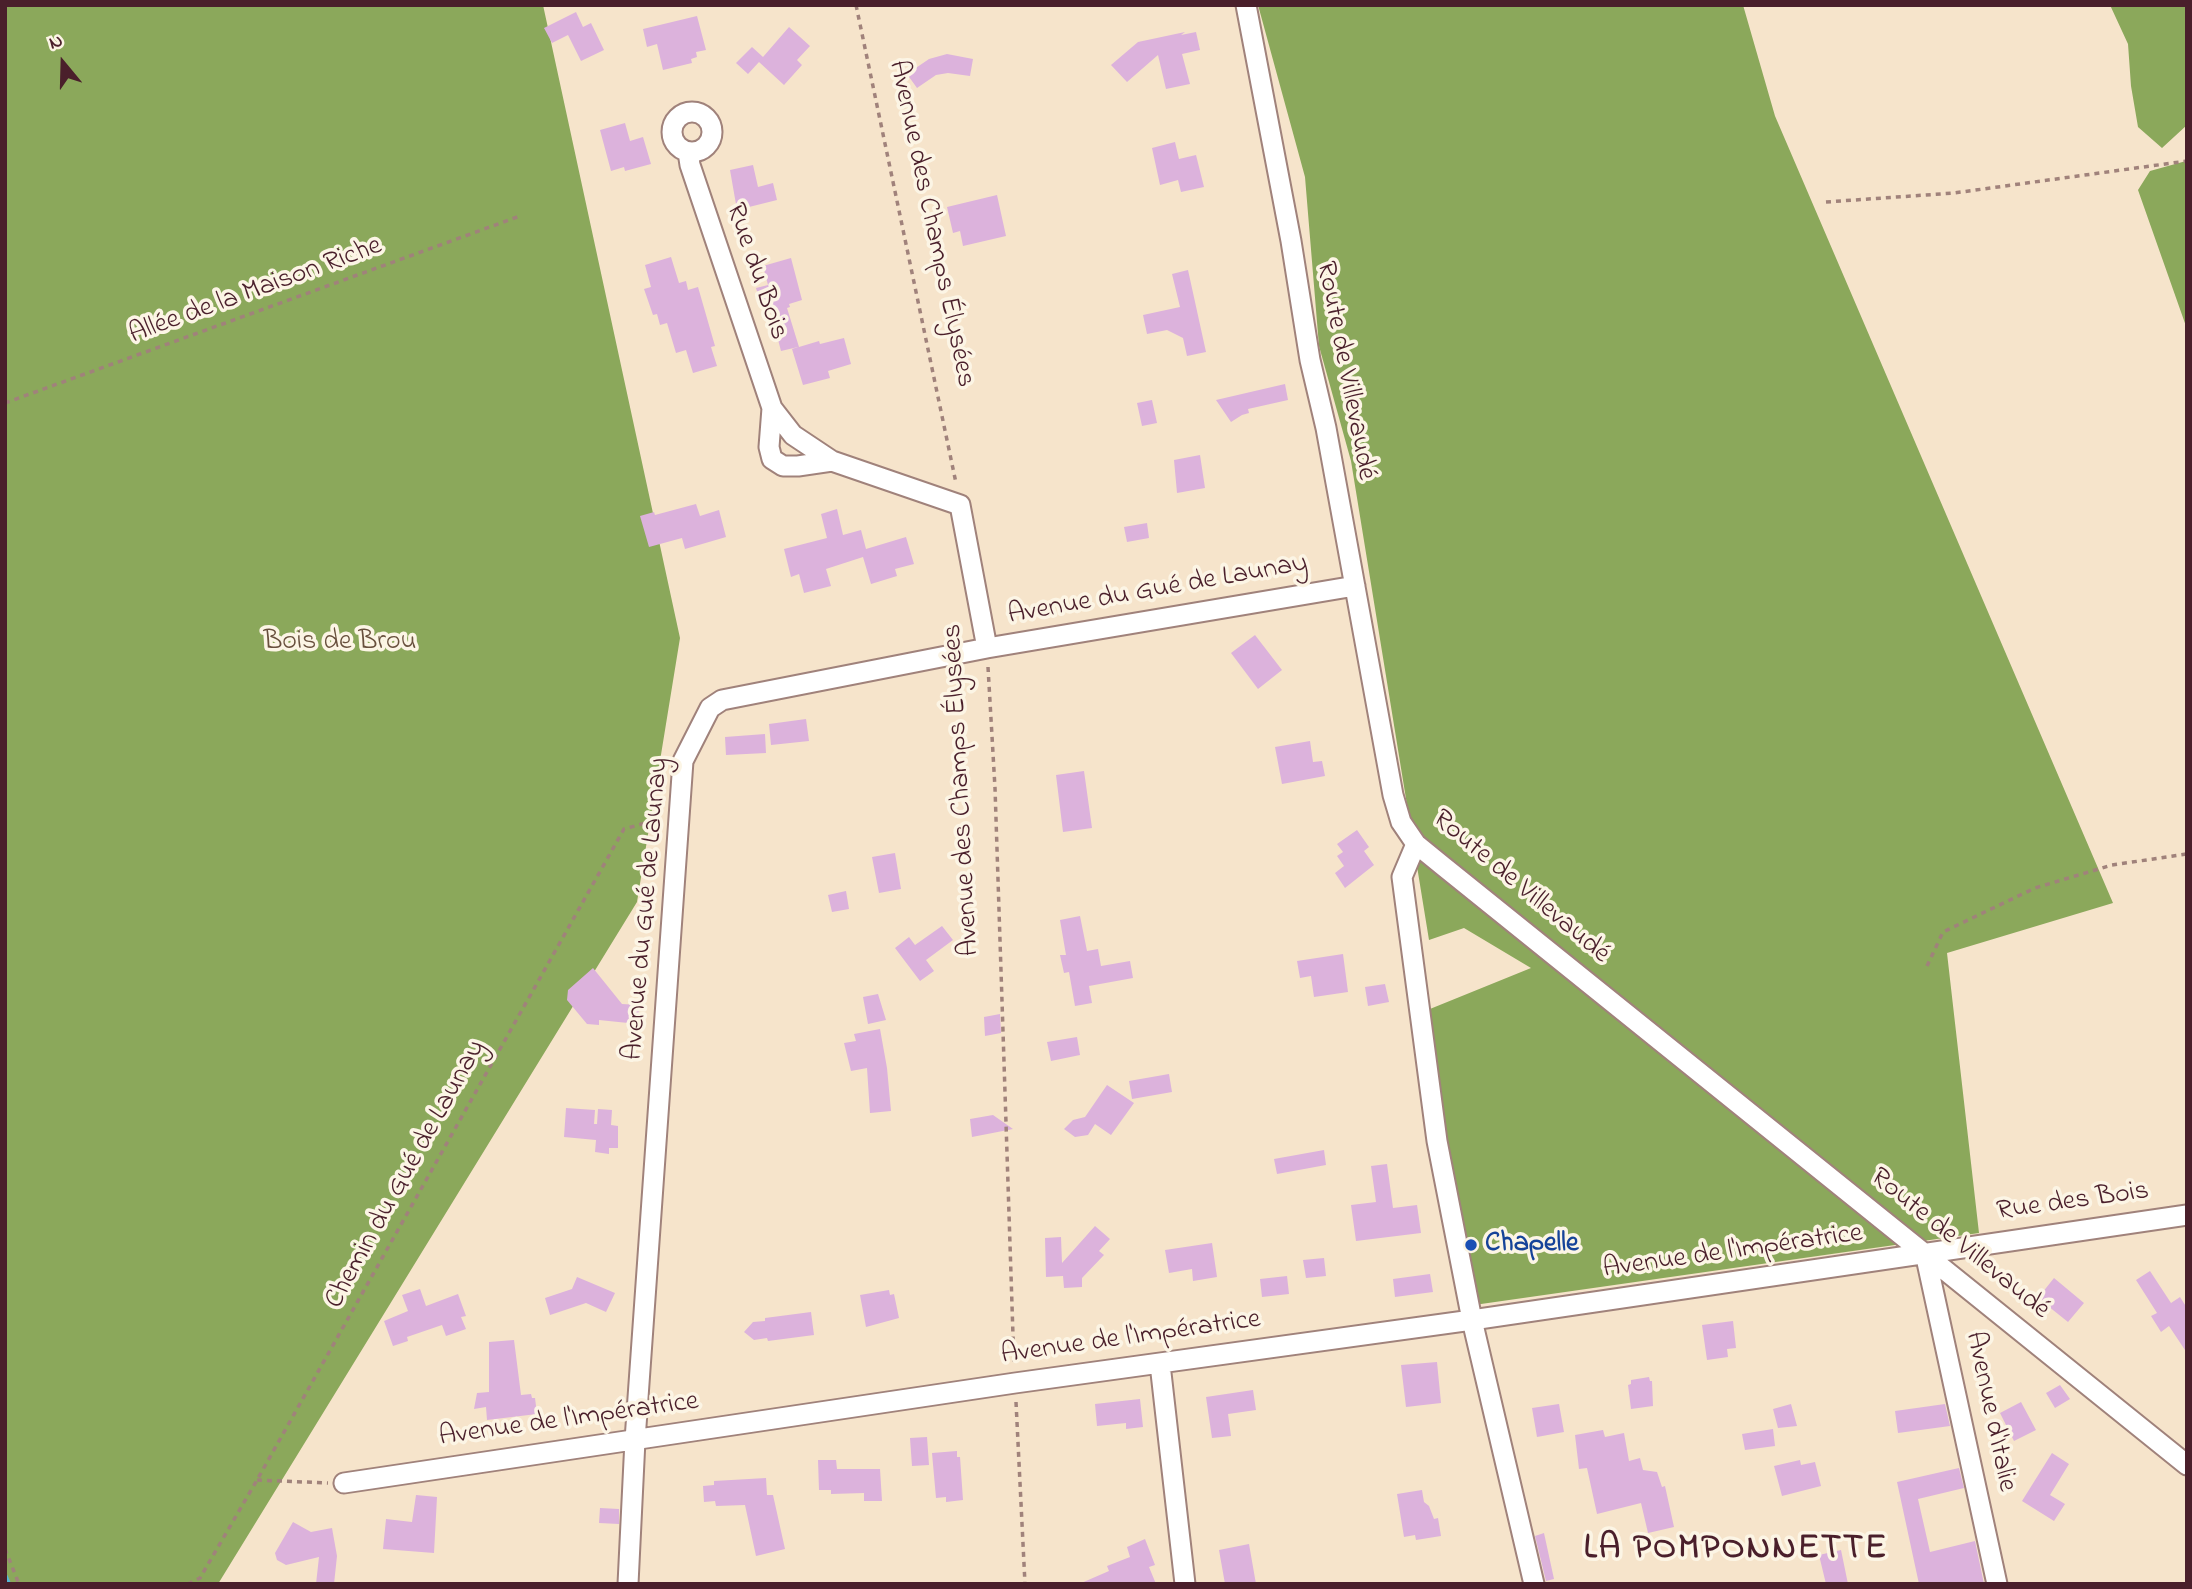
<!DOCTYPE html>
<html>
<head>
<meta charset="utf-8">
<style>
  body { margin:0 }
  #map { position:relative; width:2192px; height:1589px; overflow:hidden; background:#f6e4cb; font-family:"Indie Flower",sans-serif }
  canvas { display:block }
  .frame { position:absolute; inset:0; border:7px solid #4a1f2b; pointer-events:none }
  .north { position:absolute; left:28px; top:28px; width:70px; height:70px; -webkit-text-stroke:5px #fcf5e5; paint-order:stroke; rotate:341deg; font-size:19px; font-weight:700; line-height:28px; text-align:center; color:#4a1f2b }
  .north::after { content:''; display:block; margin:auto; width:24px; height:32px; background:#4a1f2b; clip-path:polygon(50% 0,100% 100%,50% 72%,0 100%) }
</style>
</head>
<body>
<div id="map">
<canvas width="2192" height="1589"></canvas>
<div class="frame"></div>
<div class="north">N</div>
</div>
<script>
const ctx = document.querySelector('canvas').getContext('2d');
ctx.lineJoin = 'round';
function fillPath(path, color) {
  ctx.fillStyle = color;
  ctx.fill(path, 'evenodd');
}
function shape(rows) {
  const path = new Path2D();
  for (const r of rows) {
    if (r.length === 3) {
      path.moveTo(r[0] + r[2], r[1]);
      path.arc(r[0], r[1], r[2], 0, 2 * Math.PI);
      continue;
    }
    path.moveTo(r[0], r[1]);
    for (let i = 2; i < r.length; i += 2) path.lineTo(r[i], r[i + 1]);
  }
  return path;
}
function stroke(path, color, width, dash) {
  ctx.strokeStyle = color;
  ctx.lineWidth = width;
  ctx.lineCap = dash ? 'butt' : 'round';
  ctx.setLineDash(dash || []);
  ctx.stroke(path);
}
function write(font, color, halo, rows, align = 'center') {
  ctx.font = font + ' "Indie Flower",sans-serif';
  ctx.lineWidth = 7;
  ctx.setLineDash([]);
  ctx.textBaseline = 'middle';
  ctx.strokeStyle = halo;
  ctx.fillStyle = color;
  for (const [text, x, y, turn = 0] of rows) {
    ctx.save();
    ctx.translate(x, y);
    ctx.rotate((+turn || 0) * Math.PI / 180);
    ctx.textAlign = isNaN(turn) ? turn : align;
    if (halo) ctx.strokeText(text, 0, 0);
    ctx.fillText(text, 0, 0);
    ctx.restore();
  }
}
fillPath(shape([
  [5,5,543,5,680,638,637,902,218,1584,5,1584],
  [1258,5,1743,5,1775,116,2113,903,1947,953,1979,1233,1474,1305,1425,1011,1531,968,1464,928,1429,940,1351,461,1319,346,1305,177],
  [2110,5,2187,5,2187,125,2162,148,2138,127,2131,86,2128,44],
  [2186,161,2187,163,2187,329,2138,190,2150,171]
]), '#8ba85b');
stroke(shape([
  [5,1577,8,1584]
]), '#57b5d5', 6);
fillPath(shape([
  [576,12,583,27,591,23,604,50,581,61,568,35,552,43,544,28],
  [697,16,706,50,696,52,697,57,691,59,692,63,663,70,657,44,647,47,643,29],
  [789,27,810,46,797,60,802,65,784,85,759,62,748,74,736,63,752,47,763,57],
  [1185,32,1181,35,1196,32,1200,50,1182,54,1190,84,1166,89,1158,55,1127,82,1111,65,1138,42],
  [947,54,973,59,970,76,948,73,936,75,917,88,907,74,929,59],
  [625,123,630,141,643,137,651,164,625,171,624,167,611,171,600,130],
  [1175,142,1179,159,1196,155,1204,187,1181,192,1178,180,1160,185,1152,148],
  [753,165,758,187,773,183,777,200,737,210,730,170],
  [997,195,1006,236,963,246,960,231,953,233,947,207],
  [671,257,679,283,686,281,688,290,698,287,715,346,711,347,717,366,693,373,686,350,676,353,667,323,660,325,657,314,653,315,644,289,651,287,645,265],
  [791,258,802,300,789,304,790,307,787,308,799,347,819,341,820,344,844,338,851,364,828,371,830,378,803,385,792,349,798,347,781,351,771,313,764,314,756,288,768,285,763,266],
  [1188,270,1206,352,1187,356,1183,338,1167,330,1147,334,1143,315,1180,307,1172,274],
  [1285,384,1288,400,1248,409,1249,413,1242,415,1231,422,1216,400],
  [1152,400,1157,423,1142,426,1137,403],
  [1200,455,1205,488,1177,493,1174,460],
  [696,504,700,516,719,510,726,537,685,549,682,538,649,547,640,516,654,512,655,515],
  [837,509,843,535,861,530,866,549,906,537,914,564,895,569,897,576,871,584,863,557,826,569,831,586,804,593,799,574,791,577,784,549,827,538,821,514],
  [1147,523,1149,538,1127,542,1124,527],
  [1255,635,1282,670,1258,689,1231,653],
  [806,719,809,741,771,745,769,724],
  [765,734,766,753,726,755,725,737],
  [1310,741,1313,762,1322,761,1325,776,1282,784,1275,747],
  [1084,771,1092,828,1063,832,1056,775],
  [1357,830,1369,847,1364,851,1374,865,1345,888,1335,873,1344,866,1337,856,1343,852,1337,844],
  [895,853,901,889,879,893,872,857],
  [846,891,849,909,832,912,828,895],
  [1080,916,1087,951,1098,949,1101,966,1130,961,1133,978,1089,986,1092,1003,1075,1006,1069,972,1064,973,1060,955,1066,955,1060,920],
  [942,926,953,940,926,960,934,971,920,981,895,948,909,937,915,945],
  [1343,954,1348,992,1314,997,1311,976,1300,978,1297,961],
  [593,968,622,1004,639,1005,638,1024,599,1020,599,1025,587,1024,567,1000,568,990],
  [1385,984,1389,1002,1368,1006,1365,987],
  [878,994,886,1020,868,1024,863,997],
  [1000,1014,1001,1033,985,1036,984,1017],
  [880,1029,887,1068,891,1111,870,1113,867,1068,851,1071,844,1043,856,1041,854,1034],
  [1077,1037,1080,1055,1051,1061,1047,1042],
  [1169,1074,1172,1092,1132,1099,1129,1081],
  [1107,1085,1134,1103,1111,1135,1095,1124,1088,1135,1075,1137,1064,1129,1073,1120,1085,1117],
  [566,1108,595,1110,594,1124,597,1124,598,1109,612,1110,611,1125,618,1126,618,1148,609,1148,609,1154,595,1152,596,1140,564,1137],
  [993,1115,1013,1129,972,1137,970,1119],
  [1324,1150,1326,1165,1277,1174,1274,1159],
  [1387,1164,1393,1208,1417,1205,1421,1233,1356,1241,1351,1205,1376,1202,1371,1166],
  [1095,1226,1110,1239,1099,1251,1104,1255,1082,1278,1082,1287,1064,1288,1063,1276,1046,1277,1045,1238,1061,1237,1062,1263],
  [1212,1243,1217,1277,1193,1281,1192,1269,1169,1273,1165,1250],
  [1324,1258,1326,1276,1306,1278,1303,1260],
  [2150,1271,2171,1303,2180,1297,2187,1308,2187,1353,2169,1326,2161,1332,2151,1316,2157,1313,2136,1280],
  [1430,1274,1433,1292,1395,1297,1393,1279],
  [1287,1276,1289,1294,1262,1297,1260,1279],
  [577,1277,615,1293,606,1312,586,1303,550,1315,545,1298,572,1289],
  [2054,1278,2084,1303,2068,1322,2038,1298],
  [420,1289,426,1306,458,1294,466,1316,461,1317,466,1329,446,1336,442,1325,407,1337,408,1341,393,1346,384,1321,408,1311,402,1295],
  [889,1290,890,1295,894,1294,899,1318,866,1327,860,1295],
  [811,1312,814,1335,768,1341,767,1338,754,1340,744,1332,753,1322,765,1321,765,1318],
  [1733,1321,1736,1348,1727,1349,1728,1357,1707,1360,1702,1325],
  [514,1340,521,1395,531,1394,532,1398,535,1398,537,1414,487,1420,486,1407,474,1409,477,1393,489,1392,489,1342],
  [1437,1362,1441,1403,1406,1407,1401,1365],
  [1649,1377,1650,1381,1652,1381,1653,1406,1631,1409,1628,1385,1631,1384,1631,1380],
  [2060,1385,2070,1399,2055,1408,2046,1393],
  [1253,1390,1256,1410,1228,1414,1231,1436,1212,1438,1206,1397],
  [1140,1399,1143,1427,1126,1429,1126,1423,1097,1426,1095,1404],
  [2021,1402,2036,1430,2014,1441,2000,1413],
  [1559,1404,1564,1432,1537,1437,1532,1408],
  [1791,1404,1797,1426,1778,1428,1773,1409],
  [1945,1404,1950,1426,1898,1433,1895,1411],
  [1773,1429,1775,1446,1745,1450,1742,1434],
  [1603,1430,1605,1437,1624,1433,1629,1461,1640,1458,1643,1470,1657,1472,1662,1487,1665,1486,1674,1527,1648,1533,1641,1503,1597,1514,1587,1468,1579,1469,1575,1435],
  [927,1437,929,1465,912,1466,910,1438],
  [957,1451,957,1457,960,1457,963,1500,946,1502,946,1497,936,1498,932,1453],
  [2052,1453,2069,1464,2050,1495,2065,1504,2054,1521,2022,1501],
  [818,1460,836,1460,837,1469,880,1469,882,1501,864,1501,864,1493,831,1494,831,1490,819,1490],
  [1800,1460,1801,1465,1815,1462,1821,1486,1782,1496,1774,1466],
  [1959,1468,1964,1488,1918,1499,1930,1552,1975,1541,1984,1584,1919,1584,1897,1482],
  [766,1478,767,1495,773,1495,785,1549,756,1556,745,1505,716,1506,715,1501,704,1502,703,1486,714,1485,714,1481],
  [1422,1490,1424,1502,1429,1506,1434,1519,1438,1518,1441,1536,1416,1540,1415,1535,1404,1537,1397,1494],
  [416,1495,437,1497,434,1553,383,1549,386,1519,412,1522],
  [600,1508,619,1509,619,1524,599,1523],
  [293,1522,311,1532,332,1528,337,1556,334,1584,316,1584,319,1557,286,1565,277,1560,275,1553],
  [1544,1533,1554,1579,1546,1581,1535,1536],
  [1145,1539,1155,1565,1149,1567,1156,1584,1079,1584,1109,1571,1107,1566,1130,1557,1127,1547],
  [1249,1544,1256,1584,1225,1584,1219,1550],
  [1841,1550,1848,1584,1826,1584,1819,1555]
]), '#dcb2dc');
const minor = shape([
  [1246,5,1291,241,1310,360,1326,428,1393,795,1401,822,1416,844,1443,866,2187,1465],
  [692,132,20],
  [688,152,690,165,772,408,793,435,832,461,960,505,987,648],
  [772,408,769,447,772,459,783,466,798,466,832,461],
  [1416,844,1402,877,1437,1141,1472,1320,1534,1584],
  [1925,1253,1997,1584],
  [1160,1364,1185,1584],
  [344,1483,1015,1383,1472,1320,2187,1215],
  [628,1584,635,1440,683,761,710,708,722,700,987,648,1355,586]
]);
stroke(minor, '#a0827b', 23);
stroke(shape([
  [856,5,956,483],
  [1826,202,1954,193,2187,161],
  [5,403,520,216],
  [988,667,995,788,1014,1366],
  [1927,966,1943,932,2035,888,2112,865,2187,854],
  [1016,1402,1025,1584],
  [257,1480,328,1483],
  [5,1549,19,1584],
  [188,1584,200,1578,257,1480,624,829,660,819]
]), '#a0827b', 3.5, [5, 5]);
stroke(minor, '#fff', 19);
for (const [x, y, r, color] of [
  [1471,1245,7,"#1a4fb4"]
]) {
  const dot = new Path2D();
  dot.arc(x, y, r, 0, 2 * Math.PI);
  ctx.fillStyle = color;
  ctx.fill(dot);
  stroke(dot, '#fcf5e5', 2.5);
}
write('28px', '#4a1f2b', '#fcf5e5', [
  ["Avenue des Champs Élysées",930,224,78],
  ["Rue du Bois",755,272,71],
  ["Allée de la Maison Riche",256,292,-20],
  ["Route de Villevaudé",1344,371,79],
  ["Avenue du Gué de Launay",1158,591,-10],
  ["Avenue des Champs Élysées",963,790,-93],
  ["Route de Villevaudé",1520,888,40],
  ["Avenue du Gué de Launay",648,909,-85],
  ["Chemin du Gué de Launay",407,1175,-61],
  ["Rue des Bois",2073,1203,-8],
  ["Route de Villevaudé",1959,1245,39],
  ["Avenue de l'Impératrice",1733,1253,-8],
  ["Avenue de l'Impératrice",1131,1339,-8],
  ["Avenue d'Italie",1989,1412,78],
  ["Avenue de l'Impératrice",569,1421,-8]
]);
write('28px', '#68503d', '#fcf5e5', [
  ["Bois de Brou",340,643]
]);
write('bold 28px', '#164399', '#fcf5e5', [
  ["Chapelle",1485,1245]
], 'left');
ctx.letterSpacing = '2px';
write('bold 35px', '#4a1f2b', '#fcf5e5', [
  ["LA POMPONNETTE",1736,1551]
]);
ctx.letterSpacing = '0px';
</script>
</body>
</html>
